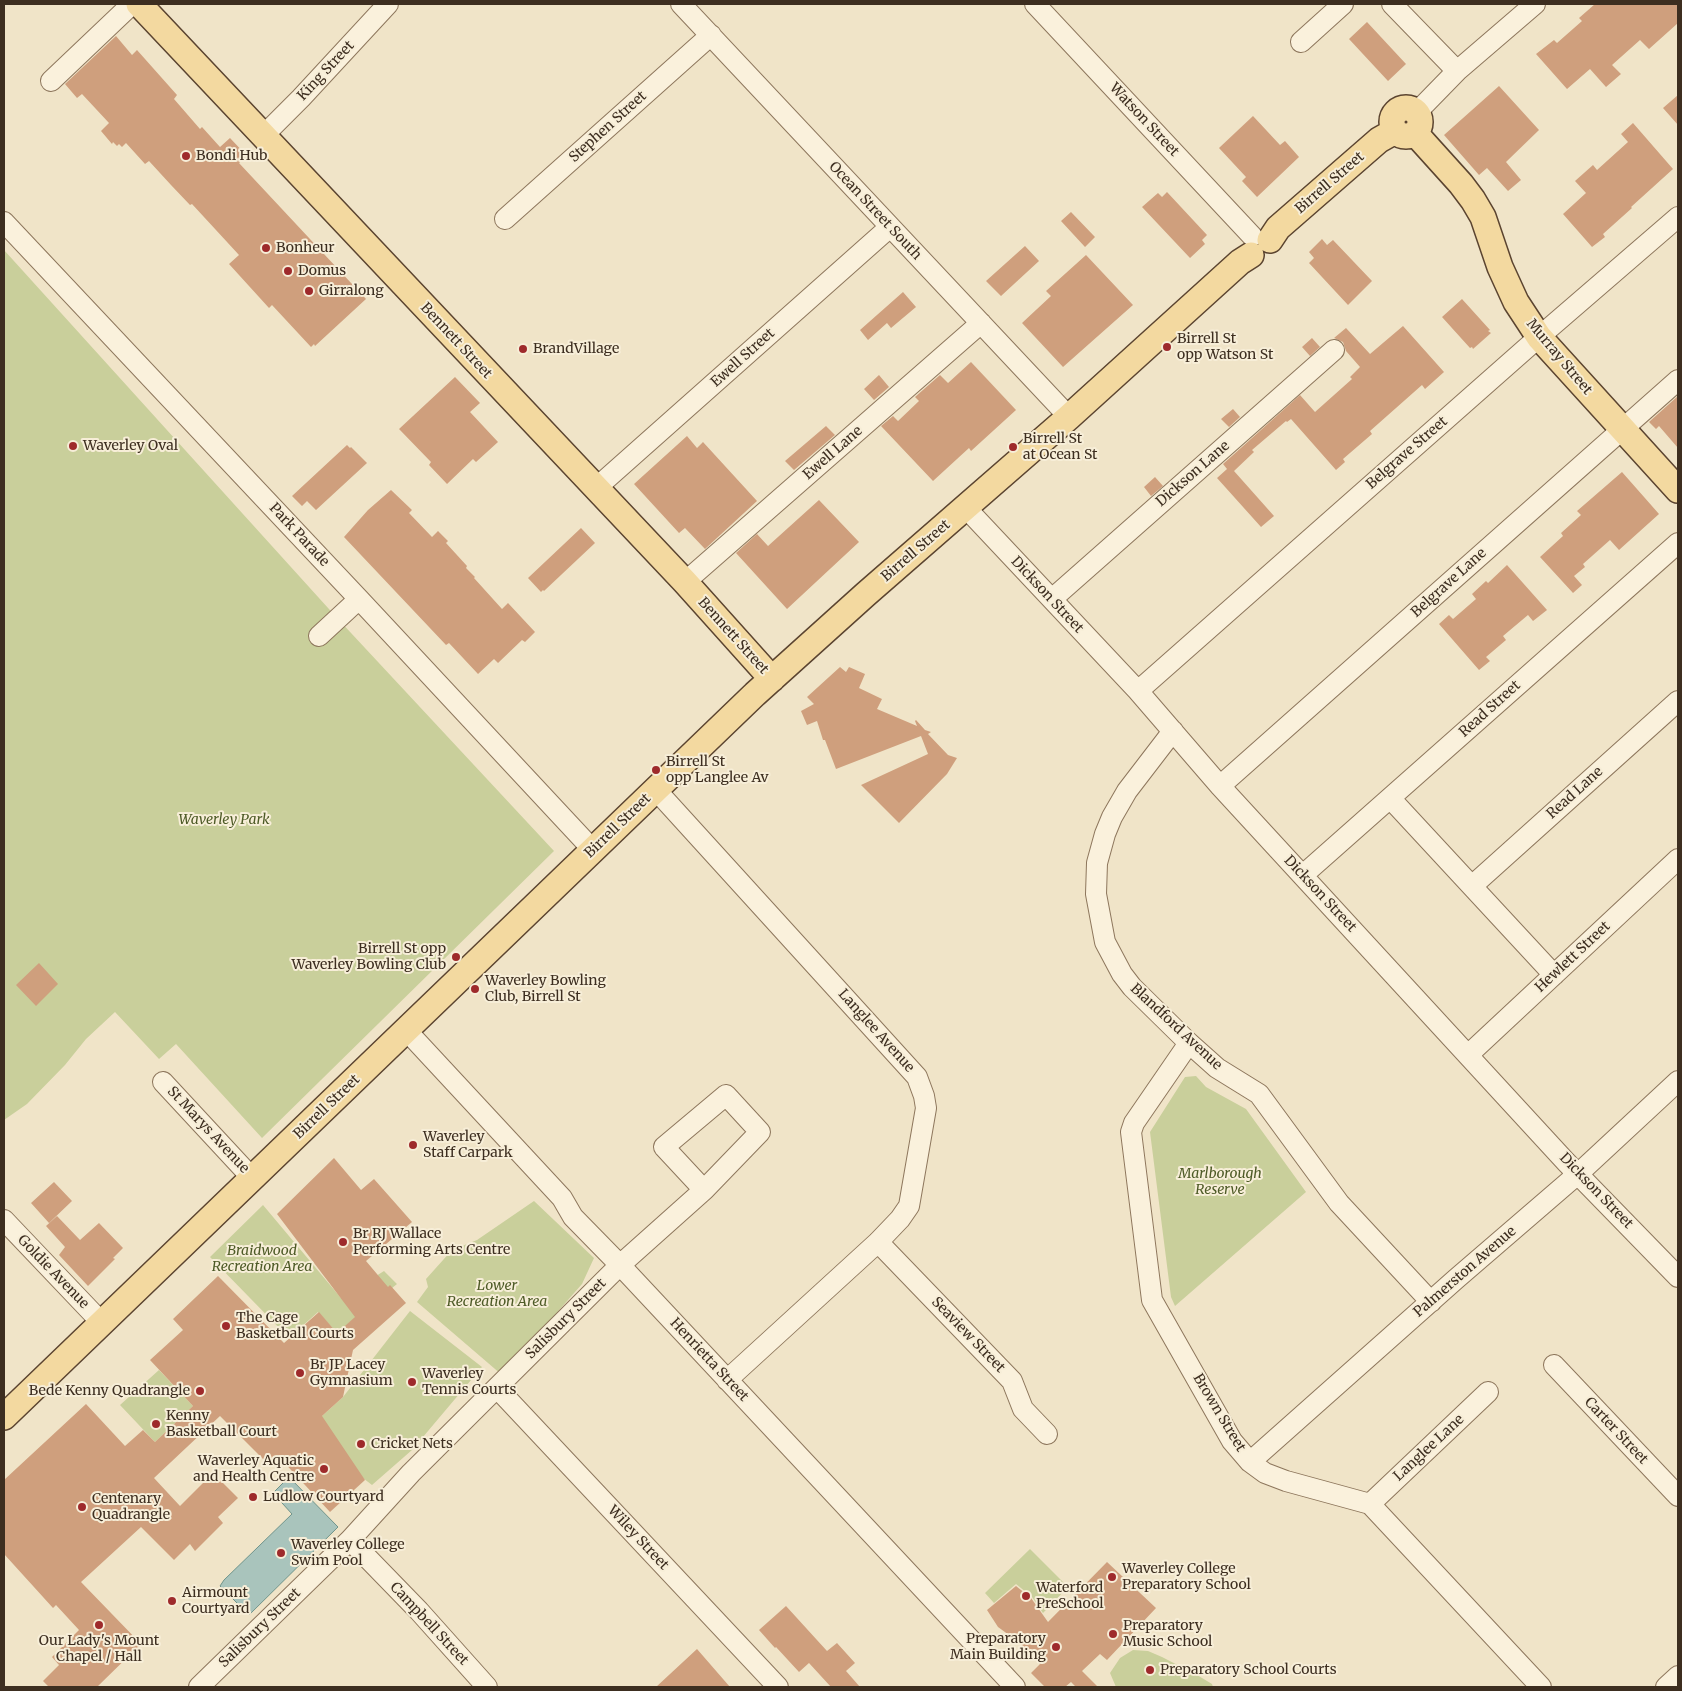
<!DOCTYPE html>
<html>
<head>
<meta charset="utf-8">
<style>
  body { margin:0 }
  #map { position:relative; width:1682px; height:1691px; overflow:hidden; background:#f0e4c8; font-family:Merriweather,serif }
  canvas { display:block }
  .frame { position:absolute; inset:0; border:5px solid #3d2e20; pointer-events:none }
</style>
</head>
<body>
<div id="map">
<canvas width="1682" height="1691"></canvas>
<div class="frame"></div>
</div>
<script>
const ctx = document.querySelector('canvas').getContext('2d');
ctx.lineJoin = 'round';
function fillPath(path, color) {
  ctx.fillStyle = color;
  ctx.fill(path, 'evenodd');
}
function shape(rows) {
  const path = new Path2D();
  for (const r of rows) {
    if (r.length === 3) {
      path.moveTo(r[0] + r[2], r[1]);
      path.arc(r[0], r[1], r[2], 0, 2 * Math.PI);
      continue;
    }
    path.moveTo(r[0], r[1]);
    for (let i = 2; i < r.length; i += 2) path.lineTo(r[i], r[i + 1]);
  }
  return path;
}
function stroke(path, color, width, dash) {
  ctx.strokeStyle = color;
  ctx.lineWidth = width;
  ctx.lineCap = dash ? 'butt' : 'round';
  ctx.setLineDash(dash || []);
  ctx.stroke(path);
}
function write(font, color, halo, rows, align = 'center') {
  ctx.font = font + ' Merriweather,serif';
  ctx.lineWidth = 4;
  ctx.setLineDash([]);
  ctx.textBaseline = 'middle';
  ctx.strokeStyle = halo;
  ctx.fillStyle = color;
  for (const [text, x, y, turn = 0] of rows) {
    ctx.save();
    ctx.translate(x, y);
    ctx.rotate((+turn || 0) * Math.PI / 180);
    ctx.textAlign = isNaN(turn) ? turn : align;
    if (halo) ctx.strokeText(text, 0, 0);
    ctx.fillText(text, 0, 0);
    ctx.restore();
  }
}
fillPath(shape([
  [4,250,338,619,554,851,262,1138,176,1044,159,1059,115,1012,86,1039,65,1065,27,1104,4,1120],
  [1196,1076,1206,1087,1246,1109,1306,1192,1175,1306,1171,1297,1150,1132,1185,1077],
  [534,1201,594,1258,582,1284,502,1375,417,1302,428,1287,426,1279,452,1250,477,1240],
  [263,1205,341,1298,384,1271,397,1284,337,1333,318,1312,289,1338,210,1257],
  [410,1311,482,1367,412,1450,372,1485,311,1438,322,1416,343,1397],
  [159,1370,193,1406,155,1442,120,1405],
  [1030,1549,1068,1587,1043,1613,1032,1597,1016,1584,994,1603,985,1593],
  [1133,1650,1148,1651,1162,1657,1197,1675,1212,1684,1213,1687,1116,1687,1110,1673,1120,1658]
]), '#c9cf9b');
const water = shape([
  [289,1477,338,1527,249,1615,220,1586,224,1580,292,1514,273,1493,289,1477]
]);
fillPath(water, '#a9c4bc');
stroke(water, '#6f938a', 1);
fillPath(shape([
  [1595,4,1678,4,1678,23,1649,49,1640,40,1612,65,1621,74,1606,87,1590,69,1567,89,1536,54,1554,40,1557,43,1582,21,1579,18],
  [1367,22,1406,64,1388,81,1349,39],
  [116,36,132,55,137,50,177,95,174,99,200,129,202,127,220,147,230,138,247,156,239,163,366,299,315,346,314,344,311,347,272,305,269,308,229,264,239,255,192,204,190,205,171,185,149,161,145,164,126,143,122,147,119,144,117,146,113,142,112,144,101,131,109,123,82,94,77,98,65,84],
  [1499,86,1539,130,1506,162,1521,180,1508,191,1487,168,1479,175,1444,135],
  [1678,95,1678,125,1663,108],
  [1253,116,1280,145,1285,141,1299,157,1257,197,1242,181,1246,177,1219,148],
  [1633,123,1673,169,1631,207,1632,208,1603,234,1605,237,1592,247,1563,214,1586,193,1575,181,1593,165,1597,170,1628,142,1621,134],
  [1167,192,1207,235,1202,240,1205,244,1190,258,1142,207,1158,193,1162,197],
  [1071,212,1095,237,1085,247,1061,221],
  [1322,239,1327,245,1333,240,1372,281,1348,305,1309,263,1314,258,1309,252],
  [1025,246,1039,261,1001,296,986,281],
  [1086,255,1133,305,1063,367,1022,323,1051,296,1046,291],
  [903,292,916,307,891,328,887,323,868,340,860,330],
  [1462,299,1490,330,1488,331,1491,333,1473,349,1472,347,1470,348,1442,317],
  [1403,326,1444,372,1425,389,1422,385,1370,431,1372,434,1343,459,1345,462,1336,470,1291,419,1287,422,1286,421,1252,450,1254,452,1234,471,1274,516,1261,527,1217,478,1227,469,1223,464,1300,395,1315,412,1352,379,1350,377,1360,367,1346,351,1343,342,1334,338,1346,328,1370,354],
  [1312,338,1320,347,1310,356,1302,347],
  [971,362,1016,410,971,451,969,448,933,481,881,426,893,416,898,421,919,401,915,397,940,375,948,383],
  [879,375,889,387,874,400,864,389],
  [455,377,480,403,470,412,498,442,476,462,473,459,447,484,429,465,431,462,399,429],
  [1678,396,1678,448,1659,426,1656,429,1649,422],
  [1233,409,1240,417,1229,427,1221,419],
  [826,426,835,435,794,470,785,461],
  [687,436,697,448,703,442,757,501,705,549,685,528,679,533,634,484],
  [347,445,350,448,351,447,367,463,316,510,307,501,302,506,292,496],
  [1622,472,1659,514,1619,550,1610,540,1583,564,1585,567,1574,576,1582,585,1573,593,1540,557,1563,536,1561,533,1581,515,1577,511],
  [1155,477,1163,486,1151,496,1144,487],
  [391,490,412,510,409,513,432,537,438,531,448,541,446,543,467,566,466,568,475,577,474,578,502,609,508,603,535,632,525,642,522,640,498,663,494,659,478,674,449,643,446,645,344,537,368,510],
  [819,500,859,542,787,609,736,553,757,534,768,546],
  [581,528,595,543,544,591,543,590,541,592,528,578],
  [1507,565,1547,610,1533,621,1528,615,1503,636,1506,640,1486,657,1490,661,1479,670,1439,624,1449,615,1453,619,1476,599,1472,594,1486,581,1488,583],
  [840,667,846,672,849,667,865,674,859,688,882,699,877,709,917,726,915,721,916,720,925,730,931,732,928,734,948,755,957,758,947,774,899,823,861,785,928,754,921,736,836,769,825,740,823,740,817,721,807,725,801,711,814,704,807,697],
  [39,963,58,984,36,1006,16,985],
  [334,1158,361,1190,374,1179,412,1222,366,1261,388,1287,390,1285,406,1303,353,1350,343,1397,322,1416,365,1480,330,1512,279,1457,270,1466,220,1416,154,1478,180,1506,213,1473,238,1498,218,1517,223,1523,195,1551,190,1544,174,1560,141,1527,81,1582,141,1644,97,1687,49,1687,43,1681,59,1665,52,1657,79,1630,56,1605,53,1608,4,1554,4,1480,86,1404,125,1446,143,1430,155,1442,193,1406,150,1360,183,1330,173,1319,218,1276,284,1343,319,1312,337,1333,355,1317,277,1214],
  [54,1182,72,1201,49,1223,31,1203],
  [57,1216,80,1240,99,1223,123,1248,113,1258,115,1259,88,1286,59,1255,65,1247,46,1226],
  [1107,1562,1156,1608,1107,1660,1100,1654,1082,1671,1098,1687,1076,1687,1071,1682,1065,1687,1045,1687,1031,1673,1040,1664,1020,1643,998,1627,987,1610,1016,1586,1031,1598,1048,1622],
  [786,1606,827,1651,837,1643,855,1663,846,1671,860,1687,831,1687,809,1663,799,1672,776,1647,775,1648,759,1630],
  [697,1649,730,1687,656,1687]
]), '#cf9f7d');
const minor = shape([
  [681,4,1069,417],
  [1035,4,1252,236],
  [1392,4,1457,71],
  [1301,42,1343,4],
  [51,81,132,4],
  [1417,112,1457,71,1535,4],
  [263,136,301,98,388,4],
  [505,219,711,35],
  [4,222,359,599,593,850],
  [595,489,890,227],
  [966,508,1138,691,1220,786,1566,1162,1678,1277],
  [685,582,981,323],
  [1052,599,1334,350],
  [319,636,359,599],
  [1138,691,1539,337,1678,217],
  [1173,731,1127,791,1112,817,1105,834,1097,863,1096,894,1105,942,1122,974,1132,987,1189,1043,1217,1068,1259,1094,1339,1203,1431,1302],
  [1220,786,1678,380],
  [656,790,917,1077,924,1096,926,1108,909,1206,900,1219,878,1242,727,1380],
  [1390,798,1554,975],
  [1303,875,1678,543],
  [1472,886,1678,701],
  [406,1030,562,1198,573,1217,620,1265,1015,1687],
  [1189,1043,1134,1123,1131,1132,1152,1300,1232,1441,1250,1462,1265,1473,1286,1481,1370,1504,1541,1687],
  [1468,1055,1678,859],
  [163,1082,253,1179],
  [4,1220,102,1323],
  [878,1242,1012,1381,1023,1409,1047,1434],
  [1554,1365,1678,1496],
  [497,1388,778,1687],
  [1250,1462,1456,1279,1579,1173,1678,1081],
  [1370,1504,1488,1392],
  [350,1540,419,1611,487,1687],
  [199,1687,350,1540,411,1473,620,1265,704,1190,760,1132,726,1095,664,1147,704,1190],
  [1666,1687,1678,1676]
]);
const major = shape([
  [139,4,685,582,772,679],
  [1406,122,14],
  [1415,133,1461,184,1473,200,1483,217,1500,267,1516,302,1539,337,1678,490],
  [1270,240,1278,228,1379,140,1395,131],
  [4,1417,755,694,866,594,1069,417,1240,262,1251,255]
]);
stroke(minor, '#8d765c', 22);
stroke(major, '#5b4430', 28);
stroke(minor, '#faf1dc', 20);
stroke(major, '#f3d9a0', 25);
for (const [x, y, r, color] of [
  [186,156,5,"#9e2a2b"],
  [266,248,5,"#9e2a2b"],
  [288,271,5,"#9e2a2b"],
  [309,291,5,"#9e2a2b"],
  [1167,347,5,"#9e2a2b"],
  [523,349,5,"#9e2a2b"],
  [73,446,5,"#9e2a2b"],
  [1013,447,5,"#9e2a2b"],
  [656,770,5,"#9e2a2b"],
  [456,957,5,"#9e2a2b"],
  [475,989,5,"#9e2a2b"],
  [413,1145,5,"#9e2a2b"],
  [343,1242,5,"#9e2a2b"],
  [226,1326,5,"#9e2a2b"],
  [300,1373,5,"#9e2a2b"],
  [412,1382,5,"#9e2a2b"],
  [200,1391,5,"#9e2a2b"],
  [156,1424,5,"#9e2a2b"],
  [361,1444,5,"#9e2a2b"],
  [324,1469,5,"#9e2a2b"],
  [253,1497,5,"#9e2a2b"],
  [82,1507,5,"#9e2a2b"],
  [281,1553,5,"#9e2a2b"],
  [1112,1577,5,"#9e2a2b"],
  [1026,1596,5,"#9e2a2b"],
  [172,1601,5,"#9e2a2b"],
  [99,1625,5,"#9e2a2b"],
  [1113,1634,5,"#9e2a2b"],
  [1056,1647,5,"#9e2a2b"],
  [1150,1670,5,"#9e2a2b"]
]) {
  const dot = new Path2D();
  dot.arc(x, y, r, 0, 2 * Math.PI);
  ctx.fillStyle = color;
  ctx.fill(dot);
  stroke(dot, '#f7eed8', 2);
}
write('14px', '#3d2e20', '#f7eed8', [
  ["King Street",326,71,-47],
  ["Watson Street",1144,120,47],
  ["Stephen Street",608,127,-42],
  ["Birrell Street",1330,183,-41],
  ["Ocean Street South",875,211,47],
  ["Bennett Street",456,341,47],
  ["Murray Street",1559,357,50],
  ["Ewell Street",743,358,-42],
  ["Ewell Lane",833,453,-41],
  ["Belgrave Street",1407,453,-41],
  ["Dickson Lane",1193,474,-41],
  ["Park Parade",299,535,47],
  ["Birrell Street",916,551,-41],
  ["Belgrave Lane",1449,583,-42],
  ["Dickson Street",1047,595,47],
  ["Bennett Street",733,636,48],
  ["Read Street",1490,709,-42],
  ["Read Lane",1575,793,-42],
  ["Birrell Street",618,826,-44],
  ["Dickson Street",1320,894,47],
  ["Hewlett Street",1573,957,-43],
  ["Blandford Avenue",1176,1027,43],
  ["Langlee Avenue",876,1031,48],
  ["Birrell Street",327,1107,-44],
  ["St Marys Avenue",208,1130,47],
  ["Dickson Street",1596,1191,46],
  ["Goldie Avenue",53,1272,46],
  ["Palmerston Avenue",1465,1272,-41],
  ["Salisbury Street",566,1319,-45],
  ["Seaview Street",968,1335,46],
  ["Henrietta Street",709,1360,47],
  ["Brown Street",1219,1413,59],
  ["Carter Street",1616,1431,47],
  ["Langlee Lane",1429,1448,-43],
  ["Wiley Street",638,1538,47],
  ["Campbell Street",429,1624,47],
  ["Salisbury Street",260,1628,-44]
]);
write('14px', '#3d2e20', '#f7eed8', [
  ["Bondi Hub",196,156],
  ["Bonheur",276,248],
  ["Domus",298,271],
  ["Girralong",319,291],
  ["Birrell St",1177,339],
  ["opp Watson St",1177,355],
  ["BrandVillage",533,349],
  ["Birrell St",1023,439],
  ["at Ocean St",1023,455],
  ["Waverley Oval",83,446],
  ["Birrell St",666,762],
  ["opp Langlee Av",666,778],
  ["Birrell St opp",446,949,"right"],
  ["Waverley Bowling Club",446,965,"right"],
  ["Waverley Bowling",485,981],
  ["Club, Birrell St",485,997],
  ["Waverley",423,1137],
  ["Staff Carpark",423,1153],
  ["Br RJ Wallace",353,1234],
  ["Performing Arts Centre",353,1250],
  ["The Cage",236,1318],
  ["Basketball Courts",236,1334],
  ["Br JP Lacey",310,1365],
  ["Gymnasium",310,1381],
  ["Waverley",422,1374],
  ["Tennis Courts",422,1390],
  ["Bede Kenny Quadrangle",190,1391,"right"],
  ["Kenny",166,1416],
  ["Basketball Court",166,1432],
  ["Cricket Nets",371,1444],
  ["Waverley Aquatic",314,1461,"right"],
  ["and Health Centre",314,1477,"right"],
  ["Ludlow Courtyard",263,1497],
  ["Centenary",92,1499],
  ["Quadrangle",92,1515],
  ["Waverley College",291,1545],
  ["Swim Pool",291,1561],
  ["Waverley College",1122,1569],
  ["Preparatory School",1122,1585],
  ["Waterford",1036,1588],
  ["PreSchool",1036,1604],
  ["Airmount",182,1593],
  ["Courtyard",182,1609],
  ["Preparatory",1123,1626],
  ["Music School",1123,1642],
  ["Preparatory",1046,1639,"right"],
  ["Main Building",1046,1655,"right"],
  ["Our Lady's Mount",99,1641,"center"],
  ["Chapel / Hall",99,1657,"center"],
  ["Preparatory School Courts",1160,1670]
], 'left');
write('italic 14px', '#4d5a26', '#f7eed8', [
  ["Waverley Park",224,820],
  ["Marlborough",1220,1174],
  ["Reserve",1220,1190],
  ["Braidwood",262,1251],
  ["Recreation Area",262,1267],
  ["Lower",497,1286],
  ["Recreation Area",497,1302]
]);
</script>
</body>
</html>
